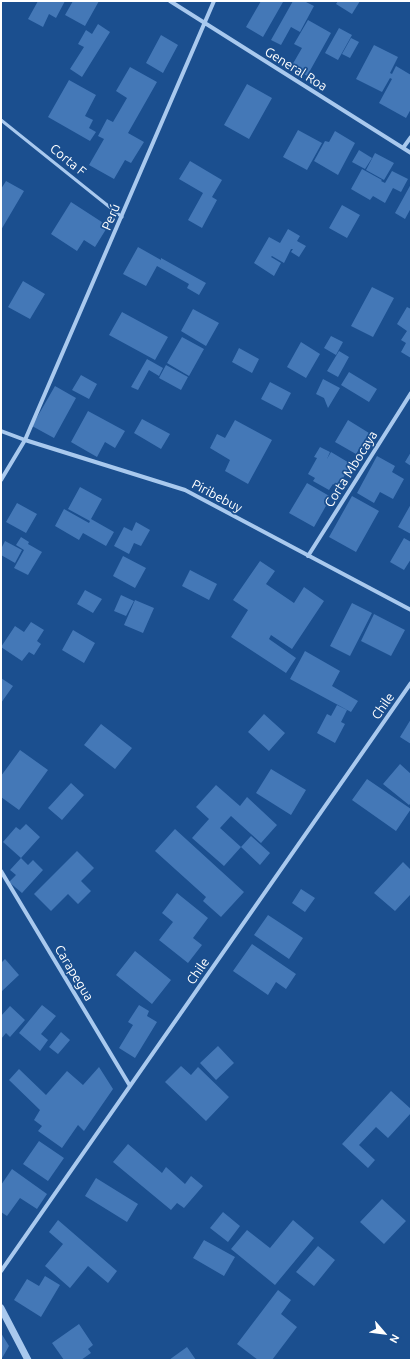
<!DOCTYPE html>
<html>
<head>
<meta charset="utf-8">
<style>
  body { margin:0 }
  #map { position:relative; width:412px; height:1361px; overflow:hidden; background:#1b4f8f; font-family:Ubuntu,sans-serif }
  canvas { display:block }
  .frame { position:absolute; inset:0; border:2px solid #fff; pointer-events:none }
  .north { position:absolute; left:364px; top:1313px; width:40px; height:40px; -webkit-text-stroke:3px #1b4f8f; paint-order:stroke; rotate:118deg; font-size:11px; font-weight:700; line-height:16px; text-align:center; color:#fff }
  .north::after { content:''; display:block; margin:auto; width:14px; height:18px; background:#fff; clip-path:polygon(50% 0,100% 100%,50% 72%,0 100%) }
</style>
</head>
<body>
<div id="map">
<canvas width="412" height="1361"></canvas>
<div class="frame"></div>
<div class="north">N</div>
</div>
<script>
const ctx = document.querySelector('canvas').getContext('2d');
ctx.lineJoin = 'round';
function fillPath(path, color) {
  ctx.fillStyle = color;
  ctx.fill(path, 'evenodd');
}
function shape(rows) {
  const path = new Path2D();
  for (const r of rows) {
    path.moveTo(r[0], r[1]);
    for (let i = 2; i < r.length; i += 2) path.lineTo(r[i], r[i + 1]);
  }
  return path;
}
function stroke(path, color, width, dash) {
  ctx.strokeStyle = color;
  ctx.lineWidth = width;
  ctx.lineCap = dash ? 'butt' : 'round';
  ctx.setLineDash(dash || []);
  ctx.stroke(path);
}
function write(font, color, halo, rows, align = 'center') {
  ctx.font = font + ' Ubuntu,sans-serif';
  ctx.lineWidth = 3.5;
  ctx.setLineDash([]);
  ctx.textBaseline = 'middle';
  ctx.strokeStyle = halo;
  ctx.fillStyle = color;
  for (const [text, x, y, turn = 0] of rows) {
    ctx.save();
    ctx.translate(x, y);
    ctx.rotate((+turn || 0) * Math.PI / 180);
    ctx.textAlign = isNaN(turn) ? turn : align;
    if (halo) ctx.strokeText(text, 0, 0);
    ctx.fillText(text, 0, 0);
    ctx.restore();
  }
}
fillPath(shape([
  [38,1,65,1,56,18,49,14,43,27,28,19],
  [73,1,99,1,85,26,65,15],
  [261,1,283,2,263,37,246,27],
  [293,1,304,1,314,6,300,32,291,27,281,45,271,40],
  [338,1,360,1,352,14,336,4],
  [308,20,331,33,307,76,291,67,302,48,294,44],
  [98,24,110,32,82,77,70,69,84,47,78,44,86,30,92,34],
  [339,28,352,35,338,60,325,53],
  [161,35,178,45,163,73,146,63],
  [351,38,359,42,350,58,342,54],
  [374,45,398,57,390,73,392,74,396,66,411,75,411,109,406,118,379,103,392,79,390,78,382,92,356,79],
  [130,67,157,82,128,133,144,142,131,163,125,160,114,179,89,165,104,139,98,136,107,119,113,122,127,98,116,91],
  [69,80,96,95,85,116,93,120,89,128,96,132,90,141,48,117],
  [247,84,272,98,249,139,224,125],
  [298,130,322,143,307,170,283,157],
  [335,131,355,143,338,175,314,161,325,141,329,142],
  [359,150,372,158,365,169,352,162],
  [375,153,394,163,384,180,366,170],
  [190,161,222,180,212,197,217,200,202,228,188,220,203,193,179,179],
  [362,169,382,180,381,181,385,183,392,171,408,179,401,192,393,188,385,203,373,196,370,200,351,189],
  [6,181,24,191,1,230,1,189],
  [411,184,411,208,405,219,395,213],
  [71,202,108,226,95,247,84,240,77,251,51,234],
  [342,205,360,215,347,238,329,228],
  [288,229,300,236,297,241,306,246,299,257,291,252,293,249,291,249,284,263,272,256,271,257,281,263,274,276,254,263,269,237,280,243],
  [138,247,161,260,161,258,206,283,199,295,187,288,189,284,157,266,146,286,123,274],
  [23,281,45,294,30,319,8,307],
  [372,287,394,298,373,337,351,326],
  [407,307,411,309,411,358,401,352,406,343,401,340,407,331,397,324],
  [193,309,219,323,206,346,181,331],
  [122,312,168,337,155,360,109,335],
  [331,336,343,342,336,355,324,348],
  [182,337,204,349,189,376,167,363],
  [301,342,320,354,306,378,287,367],
  [239,348,259,359,252,373,232,362],
  [339,351,349,357,338,377,327,371],
  [147,359,163,368,159,376,149,370,138,390,131,387],
  [166,365,188,377,181,390,159,378],
  [349,372,377,389,369,402,341,385],
  [81,375,97,384,89,399,72,390],
  [323,379,340,388,328,408,324,398,316,394],
  [270,382,291,393,282,410,261,399],
  [55,386,76,398,54,438,32,426],
  [88,411,125,431,115,448,105,442,97,457,71,442],
  [142,419,170,434,161,449,134,433],
  [235,420,272,440,248,484,225,471,230,460,210,448,217,434,225,438],
  [348,420,369,433,356,454,335,442],
  [320,447,330,452,327,459,331,452,351,464,338,487,333,484,329,490,313,481,315,478,308,474,317,458,314,457],
  [411,452,411,466,405,462],
  [377,456,395,466,392,472,404,479,393,499,380,492,374,503,357,493],
  [307,483,331,497,314,527,289,513],
  [80,487,102,499,91,519,114,532,106,546,83,533,79,540,55,526,64,509,89,523,90,521,68,509],
  [352,496,379,511,356,552,329,537],
  [17,503,37,514,26,533,6,522],
  [411,504,411,534,398,527],
  [136,522,150,530,141,546,134,543,129,554,114,546,124,527,132,531],
  [21,537,29,542,28,544,42,552,28,575,14,568,24,550,16,545],
  [404,538,411,542,411,559,404,570,390,562],
  [5,541,22,550,15,563,1,555,1,549],
  [123,556,146,568,135,588,113,576],
  [260,561,275,571,266,584,294,603,304,587,324,601,292,649,271,635,269,639,296,658,286,673,231,637,248,610,233,600],
  [190,570,217,584,209,600,182,586],
  [85,590,102,599,93,613,77,604],
  [121,595,134,601,126,616,114,611],
  [135,600,154,608,143,633,124,625],
  [352,603,372,613,350,656,330,646],
  [374,614,405,630,391,656,361,641],
  [31,622,44,630,37,641,41,644,34,655,29,652,22,661,1,647,15,626,24,632],
  [73,630,95,643,84,663,62,650],
  [305,651,340,671,332,686,358,701,351,712,290,679],
  [1,678,13,686,1,703],
  [337,705,347,710,341,722,345,724,335,743,317,733,327,714,331,716],
  [264,714,285,733,269,751,248,732],
  [411,719,411,744,400,737],
  [101,724,132,748,115,769,84,745],
  [20,750,48,770,19,810,1,797,1,776],
  [400,764,411,774,411,803,409,805,383,784],
  [271,769,306,790,291,815,256,793],
  [367,779,411,809,396,831,352,800],
  [71,783,84,795,62,820,48,808],
  [216,785,240,806,247,797,277,825,261,843,231,816,220,828,241,847,224,866,192,838,209,819,196,807],
  [26,824,40,837,21,858,3,842,16,827,20,830],
  [175,829,244,892,221,917,203,901,206,897,155,851],
  [251,836,270,853,260,865,241,847],
  [77,851,94,868,81,881,91,891,78,904,68,894,51,911,34,894],
  [21,858,28,865,33,860,43,870,22,893,9,882,16,875,10,870],
  [403,862,411,870,411,894,395,911,374,893],
  [301,889,315,898,305,912,292,903],
  [177,893,208,918,193,938,202,945,188,963,159,940,173,922,162,913],
  [268,915,303,938,289,959,254,935],
  [252,944,296,974,286,989,276,982,268,995,233,971],
  [135,951,171,980,152,1004,116,975],
  [5,959,19,975,1,992,1,963],
  [42,1005,56,1016,41,1034,48,1040,40,1051,19,1033],
  [139,1005,149,1011,147,1016,157,1022,135,1058,119,1048,133,1025,128,1022],
  [10,1006,25,1020,10,1037,6,1033,1,1039,1,1016],
  [61,1032,70,1040,58,1054,49,1047],
  [218,1046,234,1063,216,1080,200,1063],
  [181,1066,191,1075,198,1067,229,1097,206,1121,165,1082],
  [99,1067,113,1089,84,1131,78,1125,62,1148,38,1131,42,1126,34,1120,40,1110,9,1080,19,1069,46,1095,67,1071,83,1085],
  [391,1091,411,1109,411,1113,388,1138,376,1127,359,1145,375,1160,368,1168,342,1144],
  [39,1141,64,1158,48,1181,23,1164],
  [128,1144,162,1173,166,1167,185,1184,191,1176,203,1186,184,1208,177,1203,171,1210,113,1162],
  [12,1169,47,1194,37,1209,20,1198,7,1216,1,1212,1,1185],
  [96,1178,138,1204,127,1222,85,1196],
  [382,1199,406,1221,384,1244,360,1222],
  [223,1212,240,1226,228,1242,210,1228],
  [58,1220,117,1271,108,1283,88,1266,70,1288,45,1266,63,1244,49,1232],
  [293,1220,314,1238,275,1285,231,1249,247,1230,270,1248],
  [204,1240,235,1257,224,1276,193,1258],
  [318,1246,335,1260,314,1286,296,1272],
  [45,1276,60,1285,41,1317,14,1300,27,1279,39,1286],
  [278,1290,291,1300,281,1314,297,1327,272,1360,258,1360,237,1344],
  [79,1324,93,1345,88,1349,91,1353,81,1360,64,1360,52,1343],
  [1,1333,9,1346,1,1360],
  [187,1347,196,1360,169,1360]
]), '#4478b7');
stroke(shape([
  [1,120,122,217]
]), '#a9c9ee', 3);
stroke(shape([
  [170,1,411,153],
  [403,148,411,137],
  [1,431,25,440,185,490,411,610],
  [1,480,25,440,214,1],
  [308,556,411,393],
  [1,871,130,1086],
  [1,1271,411,683]
]), '#a9c9ee', 4);
stroke(shape([
  [1,1308,28,1360]
]), '#a9c9ee', 7);
write('13px', '#fff', '#1b4f8f', [
  ["General Roa",296,69,32],
  ["Corta F",68,160,39],
  ["Perú",111,217,-67],
  ["Corta Mbocaya",351,469,-58],
  ["Piribebuy",217,496,28],
  ["Chile",383,706,-55],
  ["Chile",198,971,-55],
  ["Carapegua",74,973,59]
]);
</script>
</body>
</html>
